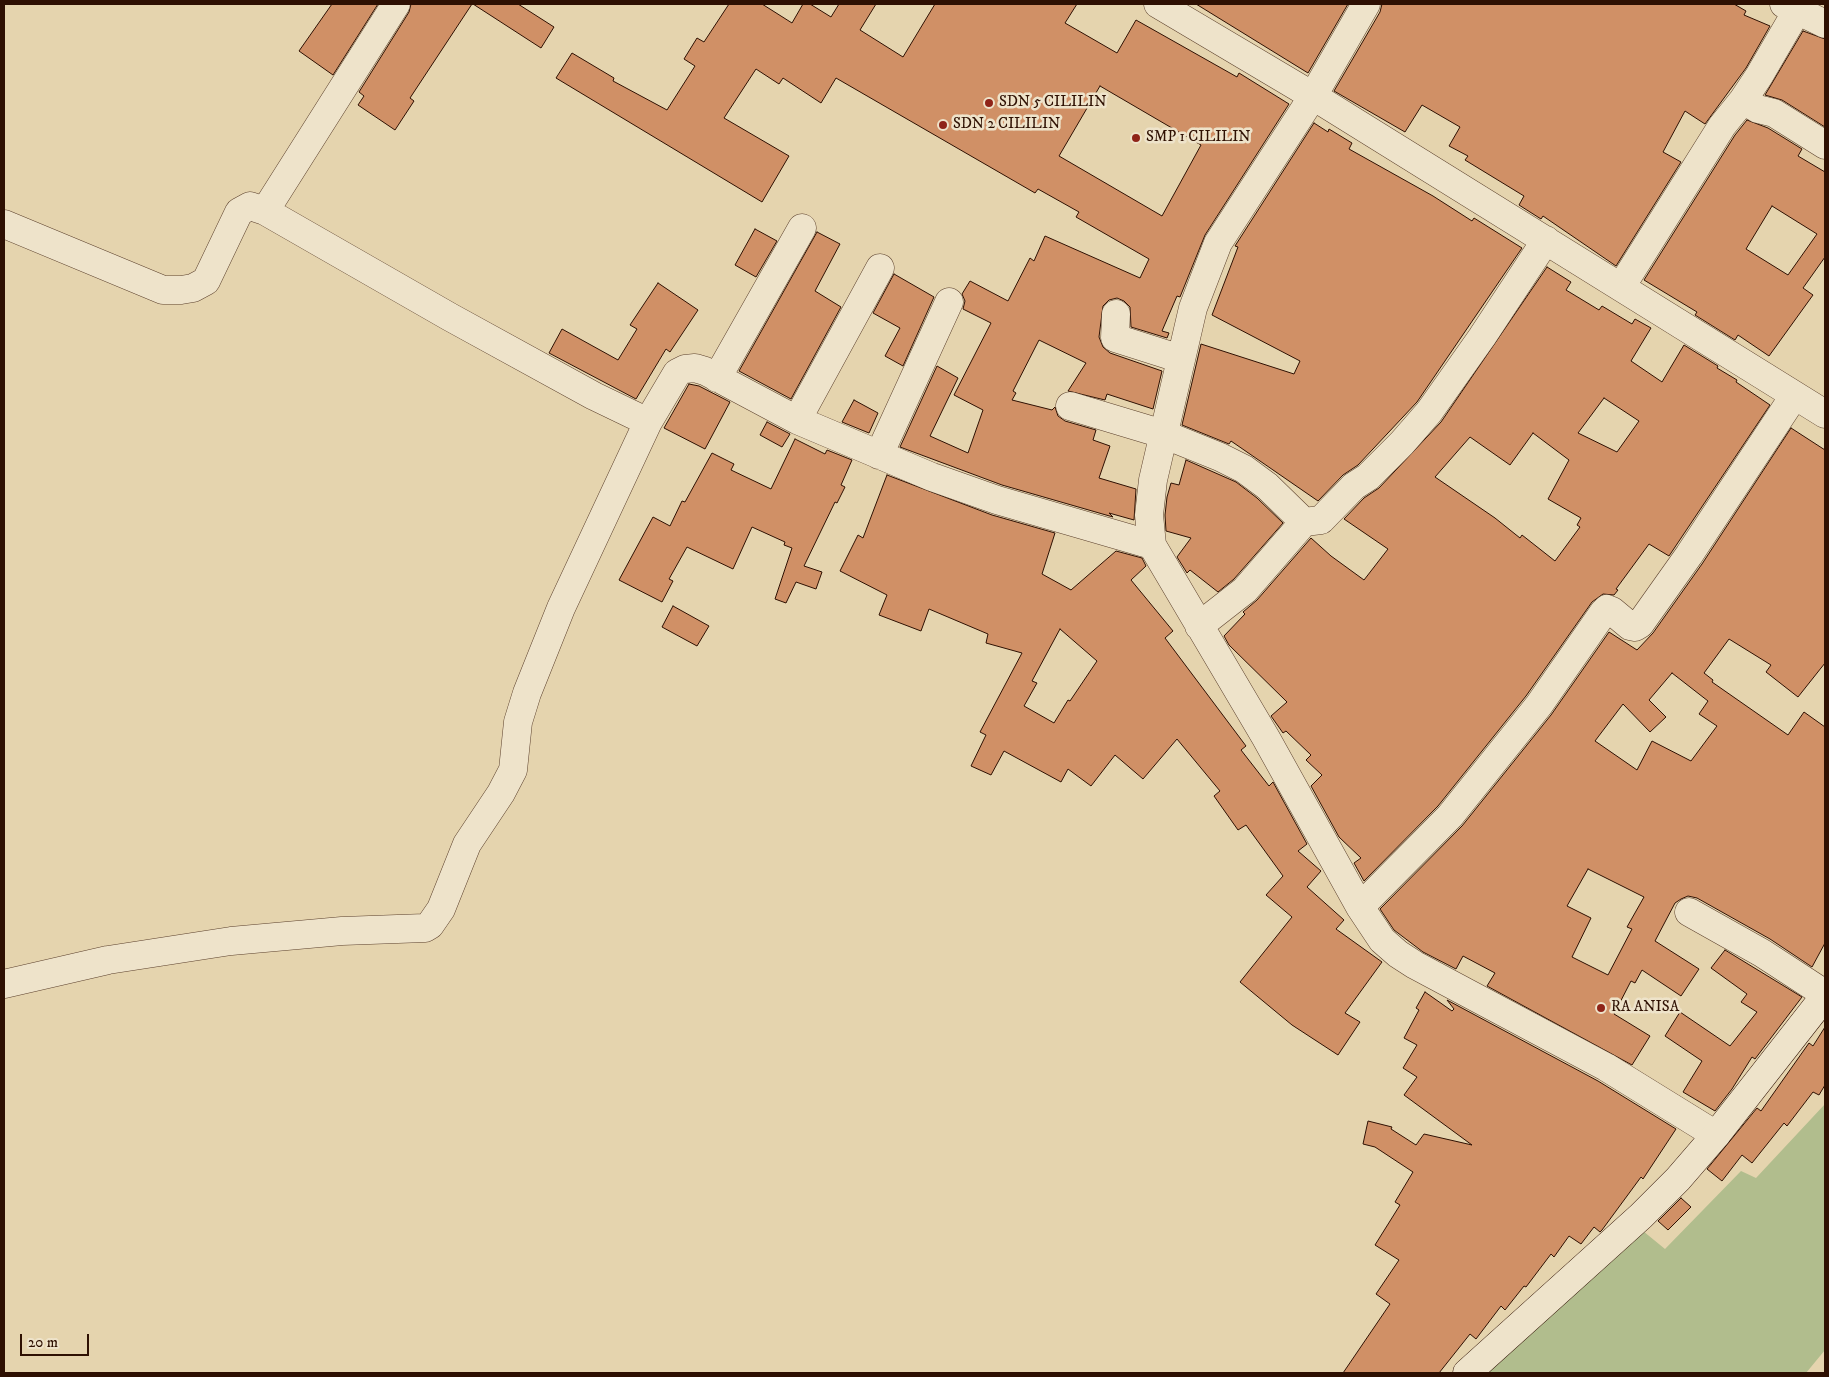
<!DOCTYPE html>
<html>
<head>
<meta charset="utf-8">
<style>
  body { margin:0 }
  #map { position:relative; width:1829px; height:1377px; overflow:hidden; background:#e5d4ae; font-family:"IM FELL DW Pica",serif }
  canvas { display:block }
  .frame { position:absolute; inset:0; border:5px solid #2e1002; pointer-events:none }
  .scale { position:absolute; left:20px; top:1334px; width:69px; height:22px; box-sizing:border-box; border:2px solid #2e1002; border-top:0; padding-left:6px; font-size:15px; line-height:18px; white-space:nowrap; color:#2e1002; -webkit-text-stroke:4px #eee3ca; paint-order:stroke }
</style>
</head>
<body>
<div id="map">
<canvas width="1829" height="1377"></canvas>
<div class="frame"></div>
<div class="scale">20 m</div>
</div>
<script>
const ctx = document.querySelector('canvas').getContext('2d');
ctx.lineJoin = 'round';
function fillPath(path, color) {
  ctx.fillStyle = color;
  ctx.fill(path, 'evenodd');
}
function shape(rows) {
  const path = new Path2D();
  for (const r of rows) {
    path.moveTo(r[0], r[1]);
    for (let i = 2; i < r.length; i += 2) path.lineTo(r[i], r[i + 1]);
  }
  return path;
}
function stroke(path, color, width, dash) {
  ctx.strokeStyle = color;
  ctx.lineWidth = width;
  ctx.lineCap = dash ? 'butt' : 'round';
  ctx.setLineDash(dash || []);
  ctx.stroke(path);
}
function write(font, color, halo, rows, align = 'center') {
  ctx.font = font + ' "IM FELL DW Pica",serif';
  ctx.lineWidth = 5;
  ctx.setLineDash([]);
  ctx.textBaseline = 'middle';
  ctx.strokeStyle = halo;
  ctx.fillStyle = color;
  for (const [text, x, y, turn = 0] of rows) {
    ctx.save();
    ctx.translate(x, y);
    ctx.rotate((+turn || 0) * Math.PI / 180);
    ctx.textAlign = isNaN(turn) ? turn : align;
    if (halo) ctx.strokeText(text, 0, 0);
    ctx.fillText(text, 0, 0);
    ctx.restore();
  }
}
fillPath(shape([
  [1825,1104,1825,1350,1806,1373,1485,1373,1643,1231,1665,1249,1741,1171,1756,1178]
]), '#b1bd8d');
const building = shape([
  [332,4,378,4,333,75,299,51,332,4],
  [411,4,472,4,410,98,414,101,395,130,358,105,364,96,359,92,409,12,411,4],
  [473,4,518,4,554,27,541,48,473,4],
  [729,4,762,4,792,23,803,4,810,4,831,17,839,4,876,4,860,30,903,57,935,4,1077,4,1065,23,1117,53,1136,20,1237,77,1239,73,1289,104,1205,235,1180,297,1177,296,1162,331,1169,333,1167,338,1131,327,1130,307,1124,301,1117,298,1109,300,1103,306,1099,337,1103,347,1110,353,1162,371,1153,409,1107,394,1105,400,1068,391,1086,363,1039,340,1013,391,1016,393,1012,400,1052,410,1055,407,1058,416,1065,421,1096,430,1093,440,1110,446,1099,478,1136,489,1134,520,1109,513,1113,517,1002,485,900,447,937,366,958,378,930,436,968,453,983,410,954,395,991,323,963,309,965,301,962,294,970,281,1008,301,1030,258,1034,261,1045,236,1140,278,1149,259,1076,217,1079,212,1038,189,1035,193,836,78,821,103,783,78,779,84,756,69,724,118,789,156,762,202,556,78,572,53,614,78,613,81,667,110,695,66,684,59,697,38,704,42,729,4],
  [1100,86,1201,145,1162,216,1059,156,1100,86],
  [1196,4,1348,4,1308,73,1196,4],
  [1382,4,1734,4,1746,11,1744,15,1770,26,1746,68,1705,124,1685,111,1663,152,1681,162,1616,266,1543,216,1541,219,1519,205,1524,196,1465,160,1468,156,1449,146,1460,127,1422,105,1405,132,1334,91,1380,12,1382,4],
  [1803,31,1825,39,1825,127,1782,100,1765,95,1803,31],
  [1747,120,1768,128,1802,149,1798,156,1825,172,1825,257,1803,288,1813,295,1769,356,1738,335,1735,340,1695,315,1697,312,1644,280,1735,135,1747,120],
  [1772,206,1817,234,1788,275,1746,249,1772,206],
  [1314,123,1328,132,1329,129,1352,143,1349,149,1433,196,1472,221,1474,218,1522,248,1417,402,1358,465,1343,475,1318,501,1231,441,1229,444,1182,425,1201,344,1294,374,1300,361,1212,315,1238,247,1235,246,1314,123],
  [755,229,777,241,756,277,735,265,755,229],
  [817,232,840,244,815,291,841,307,791,399,739,371,817,232],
  [1547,267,1571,282,1566,290,1599,310,1602,306,1632,324,1635,319,1651,328,1631,361,1662,382,1684,345,1718,366,1717,368,1737,380,1736,382,1770,405,1669,556,1649,544,1616,589,1618,590,1614,595,1603,594,1592,602,1526,696,1438,806,1364,881,1354,863,1361,858,1339,837,1311,786,1322,775,1306,760,1311,755,1286,731,1283,733,1271,716,1287,702,1229,645,1224,636,1245,614,1243,612,1257,600,1311,538,1331,556,1364,580,1388,549,1344,519,1364,498,1379,488,1441,422,1547,267],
  [1604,398,1639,421,1617,452,1578,433,1604,398],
  [1533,433,1569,460,1548,499,1581,518,1577,525,1580,527,1555,561,1522,535,1520,538,1495,518,1435,477,1470,437,1510,465,1533,433],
  [894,274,934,297,903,366,885,356,900,328,873,313,894,274],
  [658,283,698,310,670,352,666,349,636,399,549,353,562,329,618,360,637,329,630,325,658,283],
  [689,384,699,386,730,402,705,449,664,428,689,384],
  [854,400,878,413,869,433,842,422,854,400],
  [767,422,790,434,782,447,760,435,767,422],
  [1791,428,1825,450,1825,663,1798,697,1766,672,1771,665,1729,639,1704,673,1713,680,1712,682,1788,735,1804,712,1825,727,1825,943,1812,967,1770,939,1697,898,1688,896,1681,899,1675,903,1655,941,1699,969,1681,996,1642,970,1635,983,1631,981,1614,1014,1650,1036,1632,1065,1487,986,1495,973,1463,956,1456,969,1423,952,1394,930,1380,909,1462,826,1551,715,1609,632,1637,650,1653,633,1702,564,1791,428],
  [1672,673,1708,701,1699,714,1717,726,1691,761,1652,741,1637,770,1595,741,1623,704,1650,732,1666,717,1649,700,1672,673],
  [1588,869,1644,897,1627,927,1632,929,1608,975,1572,957,1591,918,1567,906,1588,869],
  [795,439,825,454,827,450,852,460,841,485,845,487,837,503,835,502,804,566,822,572,816,589,796,582,786,603,775,599,792,548,784,545,785,542,752,527,733,569,687,547,669,579,673,581,662,602,619,580,653,517,670,526,682,501,685,502,712,453,734,464,731,470,771,489,795,439],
  [1186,460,1236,482,1257,498,1283,523,1234,579,1218,592,1190,570,1187,573,1177,557,1191,538,1166,531,1165,515,1167,497,1171,483,1179,485,1186,460],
  [887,475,992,515,1055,533,1042,574,1071,590,1116,551,1142,558,1146,566,1131,580,1173,631,1165,638,1246,746,1241,750,1269,786,1273,782,1307,844,1298,851,1321,871,1307,887,1344,920,1336,929,1382,962,1345,1013,1360,1022,1338,1055,1292,1025,1240,982,1292,917,1266,895,1283,876,1246,825,1238,830,1214,796,1220,791,1177,739,1143,779,1115,755,1091,786,1068,769,1061,782,1004,751,991,775,971,766,986,735,980,732,1022,653,986,643,988,634,929,609,921,631,879,615,887,595,840,571,858,535,863,538,887,475],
  [1060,629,1097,661,1070,701,1068,700,1054,723,1024,706,1037,683,1032,681,1060,629],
  [673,606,709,626,697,646,662,627,673,606],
  [1725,950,1802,997,1755,1059,1752,1057,1732,1089,1715,1111,1683,1092,1702,1061,1665,1036,1680,1012,1730,1046,1757,1012,1741,1002,1747,994,1711,968,1725,950],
  [1425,992,1452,1011,1454,1009,1447,1000,1598,1081,1676,1129,1643,1179,1641,1177,1602,1230,1600,1232,1594,1227,1581,1244,1569,1236,1554,1257,1551,1254,1526,1287,1524,1286,1505,1310,1501,1306,1476,1339,1470,1334,1439,1373,1343,1373,1390,1304,1376,1294,1399,1260,1375,1245,1400,1205,1395,1202,1413,1172,1375,1147,1363,1144,1368,1121,1392,1127,1391,1129,1416,1145,1424,1134,1472,1145,1404,1095,1417,1077,1403,1068,1417,1045,1404,1038,1419,1010,1416,1008,1425,992],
  [1825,1027,1825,1085,1819,1095,1813,1092,1787,1126,1784,1123,1752,1163,1742,1155,1722,1181,1707,1169,1757,1108,1761,1111,1809,1043,1813,1046,1825,1027],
  [1681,1198,1691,1207,1668,1230,1658,1221,1681,1198]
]);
fillPath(building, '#d09066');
stroke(building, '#2e1002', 1);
const street = shape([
  [1158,4,1313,96,1825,414],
  [1366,4,1313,96,1218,243,1193,308,1153,480,1149,515,1152,545,1266,738,1360,907,1382,940,1398,954,1415,965,1606,1067,1716,1135],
  [1784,4,1825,24],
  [1743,100,1758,109,1774,113,1825,145],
  [265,211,396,4],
  [4,224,163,290,181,290,193,288,206,281,239,212,250,206,265,211,450,317,594,396,648,422],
  [1621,287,1722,126,1743,100,1759,76,1798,9],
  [1116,314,1115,338,1181,359],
  [717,378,802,228],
  [1070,406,1163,434,1220,457,1244,469,1267,486,1304,522],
  [797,420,880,268],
  [879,455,949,302],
  [1199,626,1245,590,1304,522,1321,520,1354,486,1368,477,1402,443,1429,412,1482,337,1546,240],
  [1360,907,1450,816,1539,705,1603,613,1607,609,1612,611,1630,626,1635,627,1640,624,1689,555,1794,396],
  [1689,912,1762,953,1825,994],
  [4,984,108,960,231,941,342,931,425,928,430,925,441,909,467,844,501,793,513,770,518,722,527,693,561,608,648,422,677,373,685,369,695,368,705,371,797,420,932,477,997,500,1152,545]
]);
const secondary = shape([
  [1467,1373,1641,1216,1678,1179,1716,1135,1825,996]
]);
stroke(street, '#5c412d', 29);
stroke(secondary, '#2e1002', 29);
stroke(street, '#eee3ca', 28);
stroke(secondary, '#eee3ca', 28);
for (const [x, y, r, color] of [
  [989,103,5,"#8f2418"],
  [943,125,5,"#8f2418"],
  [1136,138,5,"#8f2418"],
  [1601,1008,5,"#8f2418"]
]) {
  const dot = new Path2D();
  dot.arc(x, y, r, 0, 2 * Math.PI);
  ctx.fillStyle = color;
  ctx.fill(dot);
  stroke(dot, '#eee3ca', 2);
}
write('15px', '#2e1002', '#eee3ca', [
  ["SDN 5 CILILIN",999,103],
  ["SDN 2 CILILIN",953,125],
  ["SMP 1 CILILIN",1146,138],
  ["RA ANISA",1611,1008]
], 'left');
</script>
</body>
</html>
